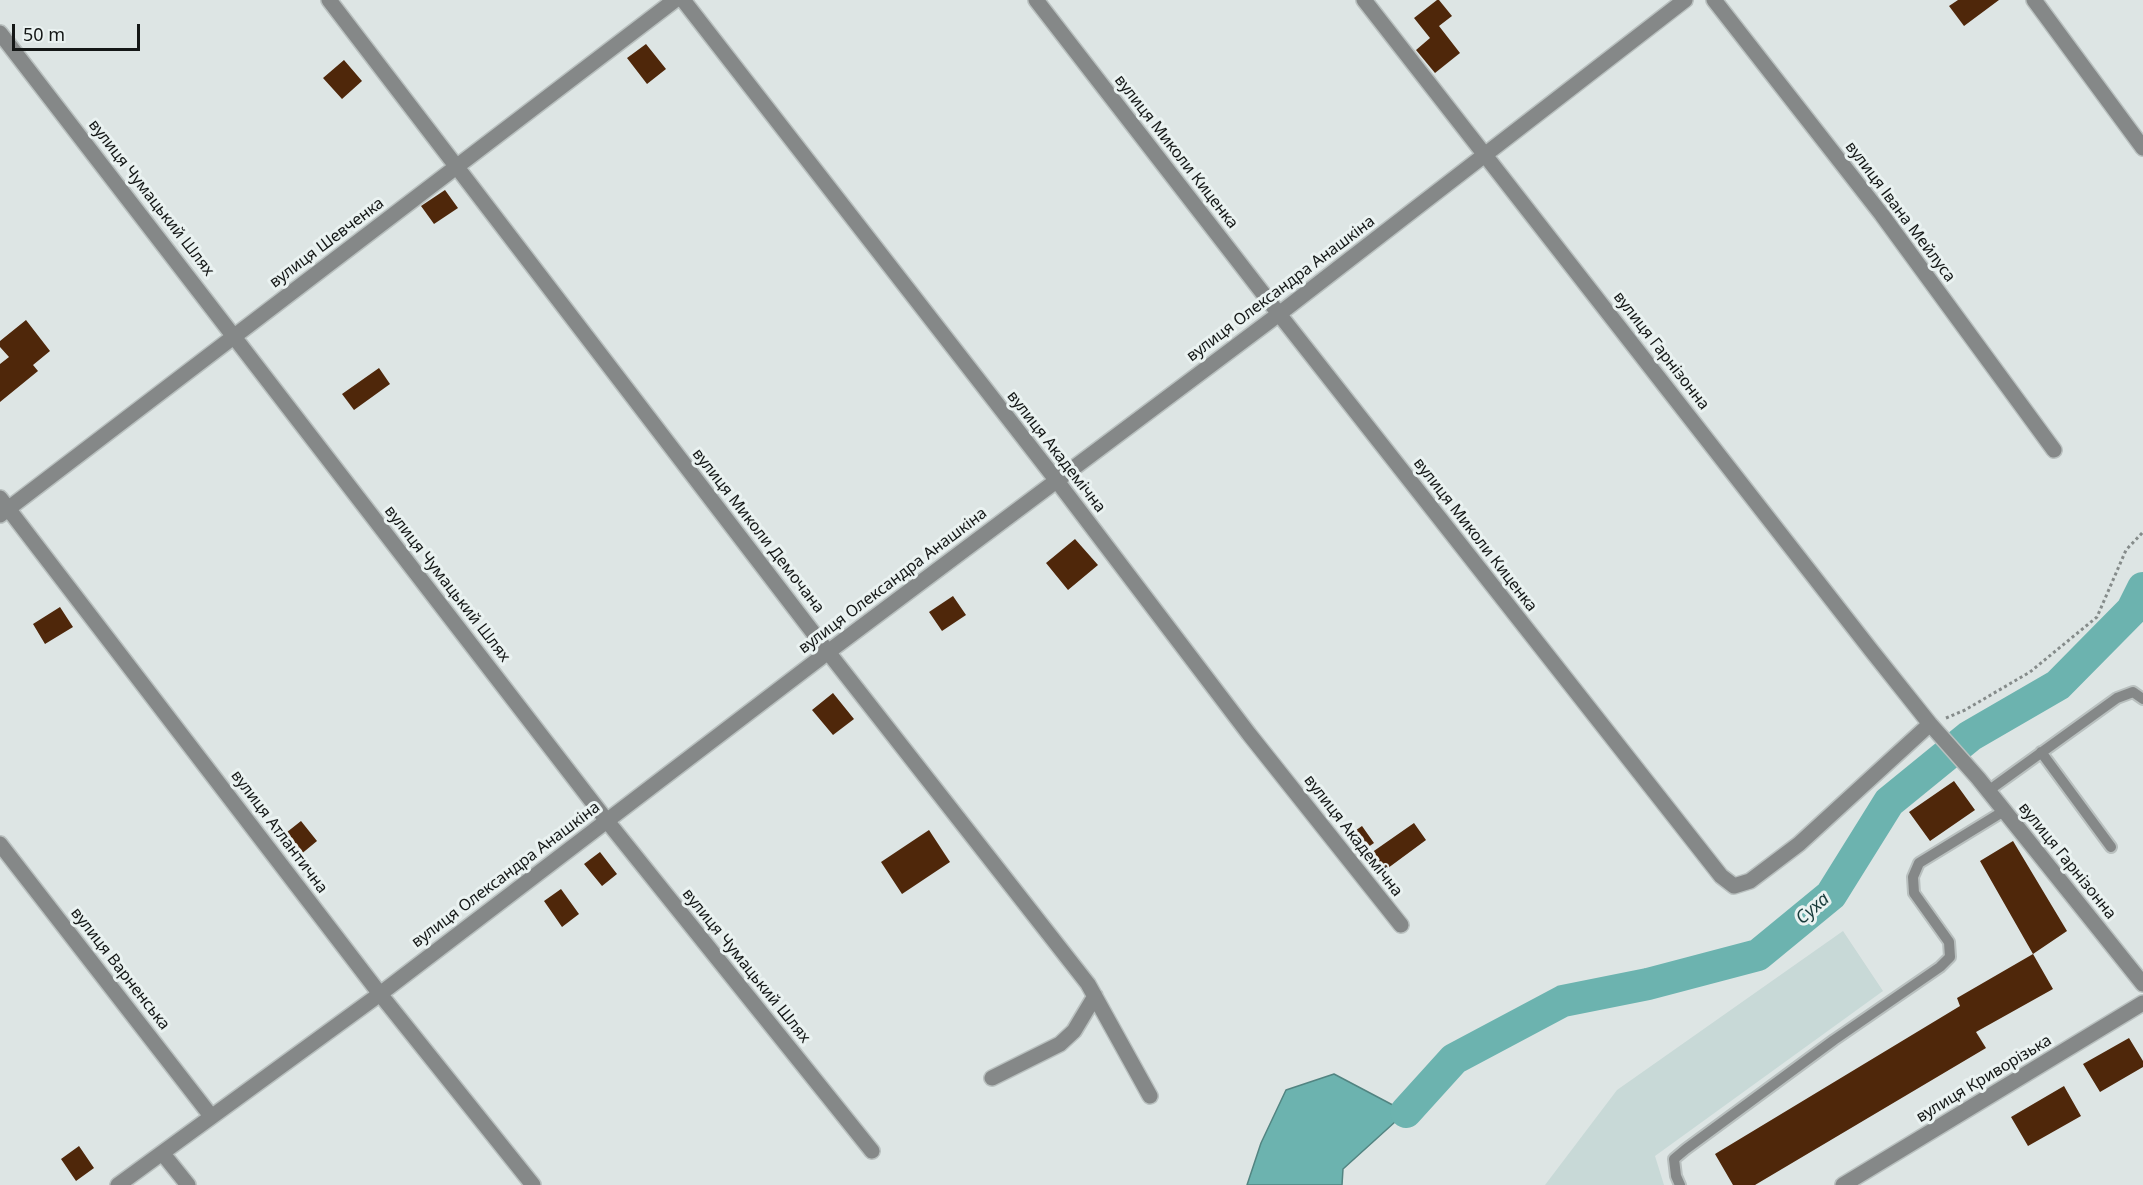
<!DOCTYPE html>
<html>
<head>
<meta charset="utf-8">
<style>
  body { margin:0 }
  #map { position:relative; width:2143px; height:1185px; overflow:hidden; background:#dde5e4; font-family:"Noto Sans",sans-serif }
  canvas { display:block }
  .scale { position:absolute; left:12px; top:24px; width:128px; height:27px; box-sizing:border-box; border:3px solid #141716; border-top:0; padding-left:8px; font-size:18px; line-height:21px; white-space:nowrap; color:#141716; -webkit-text-stroke:4px #eaf2f1; paint-order:stroke }
</style>
</head>
<body>
<div id="map">
<canvas width="2143" height="1185"></canvas>
<div class="scale">50 m</div>
</div>
<script>
const ctx = document.querySelector('canvas').getContext('2d');
ctx.lineJoin = 'round';
function fillPath(path, color) {
  ctx.fillStyle = color;
  ctx.fill(path, 'evenodd');
}
function shape(rows) {
  const path = new Path2D();
  for (const r of rows) {
    path.moveTo(r[0], r[1]);
    for (let i = 2; i < r.length; i += 2) path.lineTo(r[i], r[i + 1]);
  }
  return path;
}
function stroke(path, color, width, dash) {
  ctx.strokeStyle = color;
  ctx.lineWidth = width;
  ctx.lineCap = dash ? 'butt' : 'round';
  ctx.setLineDash(dash || []);
  ctx.stroke(path);
}
function write(font, color, halo, rows, align = 'center') {
  ctx.font = font + ' "Noto Sans",sans-serif';
  ctx.lineWidth = 6;
  ctx.setLineDash([]);
  ctx.textBaseline = 'middle';
  ctx.strokeStyle = halo;
  ctx.fillStyle = color;
  for (const [text, x, y, turn = 0] of rows) {
    ctx.save();
    ctx.translate(x, y);
    ctx.rotate((+turn || 0) * Math.PI / 180);
    ctx.textAlign = isNaN(turn) ? turn : align;
    if (halo) ctx.strokeText(text, 0, 0);
    ctx.fillText(text, 0, 0);
    ctx.restore();
  }
}
fillPath(shape([
  [1843,931,1883,991,1655,1156,1664,1185,1545,1185,1617,1090]
]), '#c8d9d7');
const water = shape([
  [1334,1074,1406,1112,1343,1169,1342,1185,1247,1185,1261,1143,1286,1090,1334,1074]
]);
fillPath(water, '#6cb3af');
stroke(water, '#528481', 1.5);
stroke(shape([
  [1406,1112,1454,1059,1563,1001,1648,984,1758,955,1831,895,1889,802,1970,736,2058,685,2132,610,2143,588]
]), '#6cb3af', 32);
fillPath(shape([
  [1437,0,1439,0,1452,16,1439,26,1460,53,1435,73,1416,50,1430,38,1414,18],
  [1958,0,1999,0,1964,26,1949,6],
  [646,44,666,69,647,84,627,58],
  [344,60,362,81,342,99,323,78],
  [445,190,458,208,434,224,421,206],
  [26,320,50,351,33,365,38,371,0,402,0,364,9,357,0,347,0,341],
  [379,368,390,384,354,410,342,394],
  [1075,539,1098,565,1068,590,1046,563],
  [953,596,966,615,942,631,929,612],
  [60,607,73,627,45,644,33,624],
  [833,693,854,719,833,735,812,710],
  [1954,781,1975,810,1930,841,1909,812],
  [301,821,317,841,294,860,277,840],
  [1414,823,1426,840,1384,871,1371,853],
  [1362,826,1374,843,1358,854,1346,837],
  [929,830,950,862,902,894,881,862],
  [2013,841,2067,931,2033,954,1980,861],
  [600,852,617,874,602,886,584,864],
  [561,889,579,914,562,927,544,901],
  [2033,954,2053,989,1976,1032,1986,1048,1755,1185,1733,1185,1715,1154,1960,1006,1957,998],
  [2129,1038,2143,1061,2143,1067,2100,1092,2083,1064],
  [2064,1086,2081,1116,2028,1146,2011,1117],
  [79,1146,94,1168,76,1181,61,1159]
]), '#4f270a');
const service = shape([
  [2041,752,2111,847],
  [1988,791,2117,698,2133,692,2143,699],
  [1680,1185,1676,1176,1674,1159,1686,1149,1834,1040,1940,967,1950,957,1949,942,1914,893,1913,877,1919,863,2004,811]
]);
const minor = shape([
  [329,0,828,652,1088,984,1150,1096],
  [683,0,1057,481,1249,734,1401,925],
  [1036,0,1279,314,1721,876,1734,886,1750,881,1799,844,1930,724],
  [1364,0,1871,650,1930,724,1978,778,2143,984],
  [1714,0,1882,215,2054,450],
  [2034,0,2143,148],
  [0,33,607,821,872,1151],
  [0,498,380,994,533,1185],
  [0,515,675,0],
  [0,844,211,1116],
  [992,1078,1060,1044,1074,1031,1095,996],
  [163,1154,188,1185],
  [118,1185,380,994,828,652,1279,314,1685,0],
  [1843,1185,2143,1003]
]);
stroke(service, '#b9c0bf', 14);
stroke(minor, '#b9c0bf', 18);
stroke(shape([
  [1946,718,1965,710,2030,672,2097,617,2126,550,2143,532]
]), '#858b8a', 3, [3, 3]);
stroke(service, '#858888', 10);
stroke(minor, '#858888', 15);
write('16px', '#141716', '#eaf2f1', [
  ["вулиця Миколи Киценка",1176,152,52],
  ["вулиця Чумацький Шлях",151,198,52],
  ["вулиця Івана Мейлуса",1900,212,53],
  ["вулиця Шевченка",327,243,-37],
  ["вулиця Олександра Анашкіна",1281,289,-37],
  ["вулиця Гарнізонна",1661,351,52],
  ["вулиця Академічна",1056,452,52],
  ["вулиця Миколи Демочана",758,531,52],
  ["вулиця Миколи Киценка",1475,535,52],
  ["вулиця Олександра Анашкіна",893,581,-37],
  ["вулиця Чумацький Шлях",447,584,52],
  ["вулиця Атлантична",279,832,53],
  ["вулиця Академічна",1353,836,52],
  ["вулиця Гарнізонна",2067,861,51],
  ["вулиця Олександра Анашкіна",506,875,-37],
  ["вулиця Чумацький Шлях",746,966,51],
  ["вулиця Варненська",120,969,52],
  ["вулиця Криворізька",1984,1079,-31]
]);
write('italic 18px', '#193c3b', '#eaf2f1', [
  ["Суха",1813,909,-41]
]);
</script>
</body>
</html>
